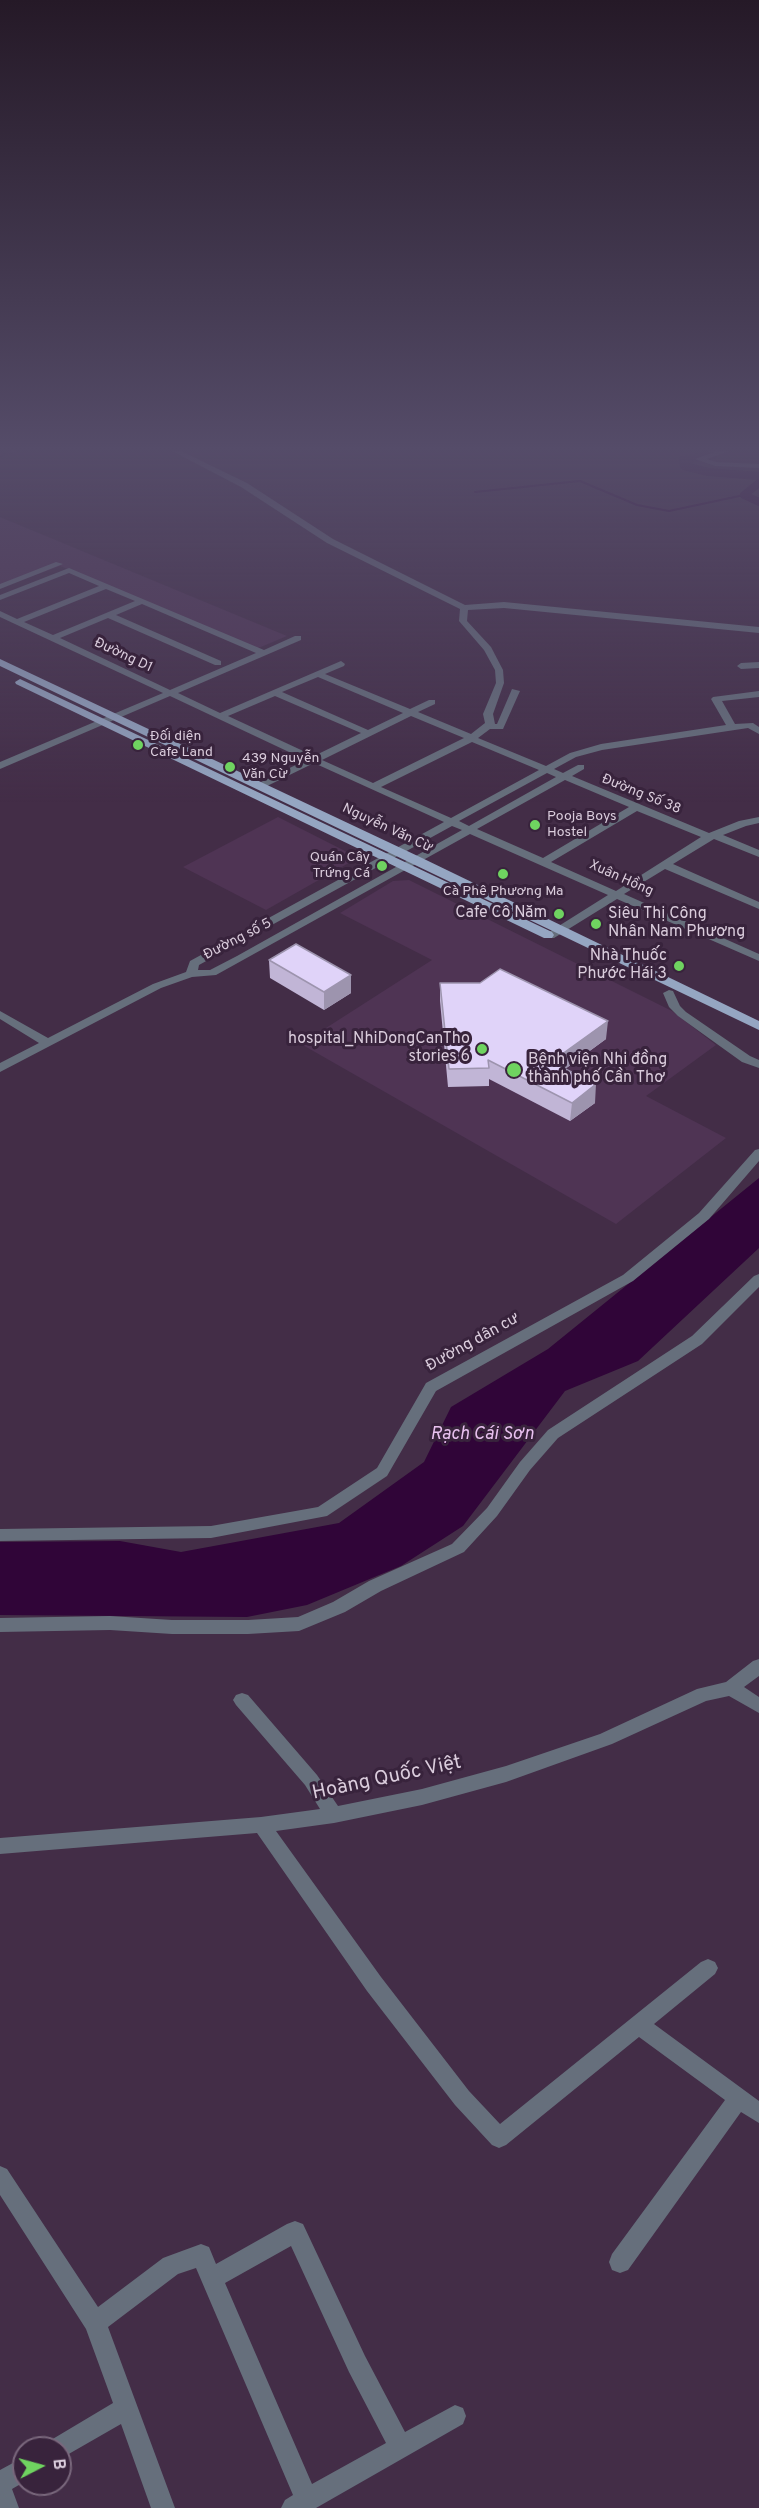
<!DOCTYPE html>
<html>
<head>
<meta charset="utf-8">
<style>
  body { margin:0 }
  #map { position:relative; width:759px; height:2508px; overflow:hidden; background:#432d47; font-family:Overpass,sans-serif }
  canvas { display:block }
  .north { position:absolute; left:12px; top:2436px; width:60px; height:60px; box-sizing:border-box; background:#38233c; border:2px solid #79677c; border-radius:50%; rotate:84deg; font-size:16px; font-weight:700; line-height:24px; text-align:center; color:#daccdc }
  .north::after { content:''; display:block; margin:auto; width:21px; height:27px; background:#6fd360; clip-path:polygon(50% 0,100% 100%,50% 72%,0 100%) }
</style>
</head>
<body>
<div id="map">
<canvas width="759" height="2508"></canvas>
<div class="north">B</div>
</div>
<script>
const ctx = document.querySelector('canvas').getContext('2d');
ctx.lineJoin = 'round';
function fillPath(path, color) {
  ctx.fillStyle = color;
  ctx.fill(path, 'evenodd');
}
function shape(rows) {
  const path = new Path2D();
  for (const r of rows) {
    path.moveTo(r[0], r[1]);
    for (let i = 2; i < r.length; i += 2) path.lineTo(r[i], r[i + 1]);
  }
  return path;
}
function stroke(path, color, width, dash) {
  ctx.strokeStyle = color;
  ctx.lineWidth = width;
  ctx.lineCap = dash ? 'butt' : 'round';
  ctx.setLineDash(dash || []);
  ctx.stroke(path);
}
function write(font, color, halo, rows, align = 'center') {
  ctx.font = font + ' Overpass,sans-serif';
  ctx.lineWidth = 6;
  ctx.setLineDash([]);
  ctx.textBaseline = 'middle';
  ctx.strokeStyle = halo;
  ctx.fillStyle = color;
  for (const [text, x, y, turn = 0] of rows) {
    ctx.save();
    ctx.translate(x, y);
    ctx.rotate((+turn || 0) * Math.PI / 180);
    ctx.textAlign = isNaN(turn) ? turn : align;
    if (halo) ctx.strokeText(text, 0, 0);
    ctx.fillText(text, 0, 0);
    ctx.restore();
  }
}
fillPath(shape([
  [0,517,287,636,256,649,60,566,0,588],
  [278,817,349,853,354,860,266,910,183,867],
  [409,880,672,1011,716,1045,646,1096,726,1138,616,1224,301,1044,432,960,340,913,393,881]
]), '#4f3454');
fillPath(shape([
  [759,1178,759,1248,638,1361,565,1391,463,1526,401,1566,307,1605,247,1617,0,1615,0,1542,120,1541,181,1552,339,1523,424,1462,451,1407,548,1349]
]), '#300538');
stroke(shape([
  [0,456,15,451],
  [475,492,580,481,637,505,669,511,744,495]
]), '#300538', 2);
stroke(shape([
  [715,451,713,455,683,460,684,466,708,472,759,476],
  [759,483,744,495,759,502]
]), '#300538', 8);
fillPath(shape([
  [172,451,181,451,247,483,333,539,465,605,504,602,759,627,759,633,504,608,468,610,467,621,491,647,503,670,504,683,493,714,495,724,497,724,512,689,520,691,503,729,490,729,478,738,546,766,570,753,601,744,726,725,711,699,713,697,759,691,759,697,722,701,735,724,753,723,759,727,759,734,748,728,602,750,576,757,554,769,563,773,578,765,584,765,584,769,572,776,709,833,739,821,759,817,759,823,746,826,723,835,759,850,759,857,714,839,673,864,759,902,759,909,665,869,624,894,759,954,759,961,617,899,554,938,546,938,546,934,608,895,470,834,216,975,192,977,161,988,0,1072,0,1063,39,1043,0,1019,0,1011,48,1038,153,984,186,972,190,961,444,822,314,763,263,788,257,788,257,784,306,760,170,696,0,769,0,762,163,693,0,617,0,611,17,619,99,586,69,573,0,600,0,595,69,568,264,650,295,636,301,636,301,640,178,693,220,713,341,661,345,664,344,666,325,674,410,709,429,700,435,700,435,704,418,712,471,734,485,723,483,714,496,683,495,670,484,650,459,621,460,609,327,543,241,487,172,451],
  [106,589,135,601,53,635,24,622,106,589],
  [142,604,256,653,170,690,60,638,108,618,215,665,221,665,221,661,116,615,142,604],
  [318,677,403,713,368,730,282,692,318,677],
  [275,696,361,733,314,756,228,716,275,696],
  [411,716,464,738,373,783,322,760,411,716],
  [472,742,539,770,451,818,381,787,472,742],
  [547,773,556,777,469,826,459,821,547,773],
  [565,780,629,807,543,858,477,829,565,780],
  [637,811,701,837,616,891,551,862,637,811],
  [452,826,462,830,237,956,210,970,198,970,199,965,452,826],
  [717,451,729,451,707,459,716,462,759,464,759,468,715,466,695,459,717,451],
  [56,562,63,564,0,589,0,584,56,562],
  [759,662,759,668,741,669,737,666,741,663,759,662],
  [669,990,673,991,680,1006,686,1012,750,1056,759,1060,759,1068,742,1062,678,1016,669,1007,663,993,669,990],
  [759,1149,759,1161,709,1219,633,1281,436,1391,387,1476,327,1516,211,1538,0,1541,0,1529,211,1526,318,1507,377,1468,426,1383,623,1275,699,1213,755,1150,759,1149],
  [759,1274,759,1287,702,1344,558,1438,530,1470,497,1516,464,1552,381,1591,345,1612,299,1631,248,1634,172,1634,110,1630,0,1632,0,1618,110,1616,172,1620,248,1620,298,1617,333,1602,369,1581,452,1544,487,1508,520,1462,548,1430,692,1336,754,1276,759,1274],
  [759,1659,759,1676,744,1687,759,1697,759,1713,729,1696,706,1701,612,1744,506,1782,422,1805,334,1823,276,1831,381,1977,469,2091,500,2124,701,1962,708,1959,715,1962,718,1968,715,1974,654,2024,759,2101,759,2123,741,2112,628,2270,620,2273,612,2270,609,2262,612,2254,725,2100,639,2037,506,2145,499,2148,492,2145,455,2105,367,1991,257,1833,0,1854,0,1838,261,1817,320,1809,305,1785,236,1705,233,1700,236,1695,242,1693,248,1695,317,1775,338,1806,422,1789,506,1766,600,1734,697,1689,726,1682,753,1661,759,1659],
  [0,2166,7,2169,98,2307,163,2258,171,2255,201,2244,209,2247,216,2264,287,2224,295,2221,303,2224,365,2356,405,2432,455,2405,463,2408,466,2416,463,2424,316,2508,281,2508,285,2500,293,2495,196,2268,178,2274,108,2327,175,2508,151,2508,121,2424,60,2459,60,2448,48,2448,51,2440,113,2403,86,2329,0,2195,0,2166],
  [291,2246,349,2372,386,2443,312,2484,225,2283,291,2246],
  [24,2457,24,2482,12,2489,19,2508,0,2508,0,2470,24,2457]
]), '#666f7c');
fillPath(shape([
  [0,659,422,858,759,1021,759,1030,0,666,0,659],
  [20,679,552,932,554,935,552,938,544,938,16,684,15,682,20,679]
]), '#95a6c2');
fillPath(shape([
  [269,960,351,975,351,993,324,1010,270,978],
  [440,983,606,1039,565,1069,595,1103,570,1121,489,1079,489,1086,448,1087,440,1001]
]), '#c1b5d6');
fillPath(shape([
  [351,975,351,993,324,1010,324,992],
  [608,1021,606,1039,550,1080,551,1062],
  [596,1084,595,1103,570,1121,572,1103]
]), '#9d94ae');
const building = shape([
  [296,944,351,975,324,992,269,960,296,944],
  [500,969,608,1021,551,1062,596,1084,572,1103,488,1060,489,1068,449,1069,440,983,480,983,500,969]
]);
fillPath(building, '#e0d3f9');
stroke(building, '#9d94ae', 1.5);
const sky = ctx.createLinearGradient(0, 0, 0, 803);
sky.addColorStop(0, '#251927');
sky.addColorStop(0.56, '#554c69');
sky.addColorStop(1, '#554c6900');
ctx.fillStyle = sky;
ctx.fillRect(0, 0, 759, 803);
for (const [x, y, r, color] of [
  [138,745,6,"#6fd360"],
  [230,767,6,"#6fd360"],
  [535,825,6,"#6fd360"],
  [382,866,6,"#6fd360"],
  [503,874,6,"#6fd360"],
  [559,914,6,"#6fd360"],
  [596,924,6,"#6fd360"],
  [679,966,6,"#6fd360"],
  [482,1049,6,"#6fd360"],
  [514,1070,8,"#6fd360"]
]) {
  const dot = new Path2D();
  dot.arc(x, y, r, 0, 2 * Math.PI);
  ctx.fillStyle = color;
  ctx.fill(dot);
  stroke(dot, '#38233c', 2);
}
write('14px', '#daccdc', '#38233c', [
  ["Đường D1",123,656,25],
  ["Đường Số 38",641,795,22],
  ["Nguyễn Văn Cừ",387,829,25],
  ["Xuân Hồng",621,879,24],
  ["Đường số 5",238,940,-27]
]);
write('14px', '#daccdc', '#38233c', [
  ["Đối diện",150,737],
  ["Cafe Land",150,753],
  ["439 Nguyễn",242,759],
  ["Văn Cừ",242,775],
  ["Pooja Boys",547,817],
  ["Hostel",547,833],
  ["Quán Cây",370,858,"right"],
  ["Trứng Cá",370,874,"right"],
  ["Cà Phê Phương Ma",503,892,"center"]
], 'left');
write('16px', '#daccdc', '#38233c', [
  ["Cafe Cô Năm",547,914],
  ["Siêu Thị Công",608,915,"left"],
  ["Nhân Nam Phương",608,933,"left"],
  ["Nhà Thuốc",667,957],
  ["Phước Hái 3",667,975],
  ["hospital_NhiDongCanTho",470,1040],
  ["stories 6",470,1058],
  ["Bệnh viện Nhi đồng",528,1061,"left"],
  ["thành phố Cần Thơ",528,1079,"left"]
], 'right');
write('16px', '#daccdc', '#38233c', [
  ["Đường dân cư",473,1343,-29]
]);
write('italic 18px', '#e9c1f0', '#38233c', [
  ["Rạch Cái Sơn",482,1435]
]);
write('20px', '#daccdc', '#38233c', [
  ["Hoàng Quốc Việt",387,1779,-12]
]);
</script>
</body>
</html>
